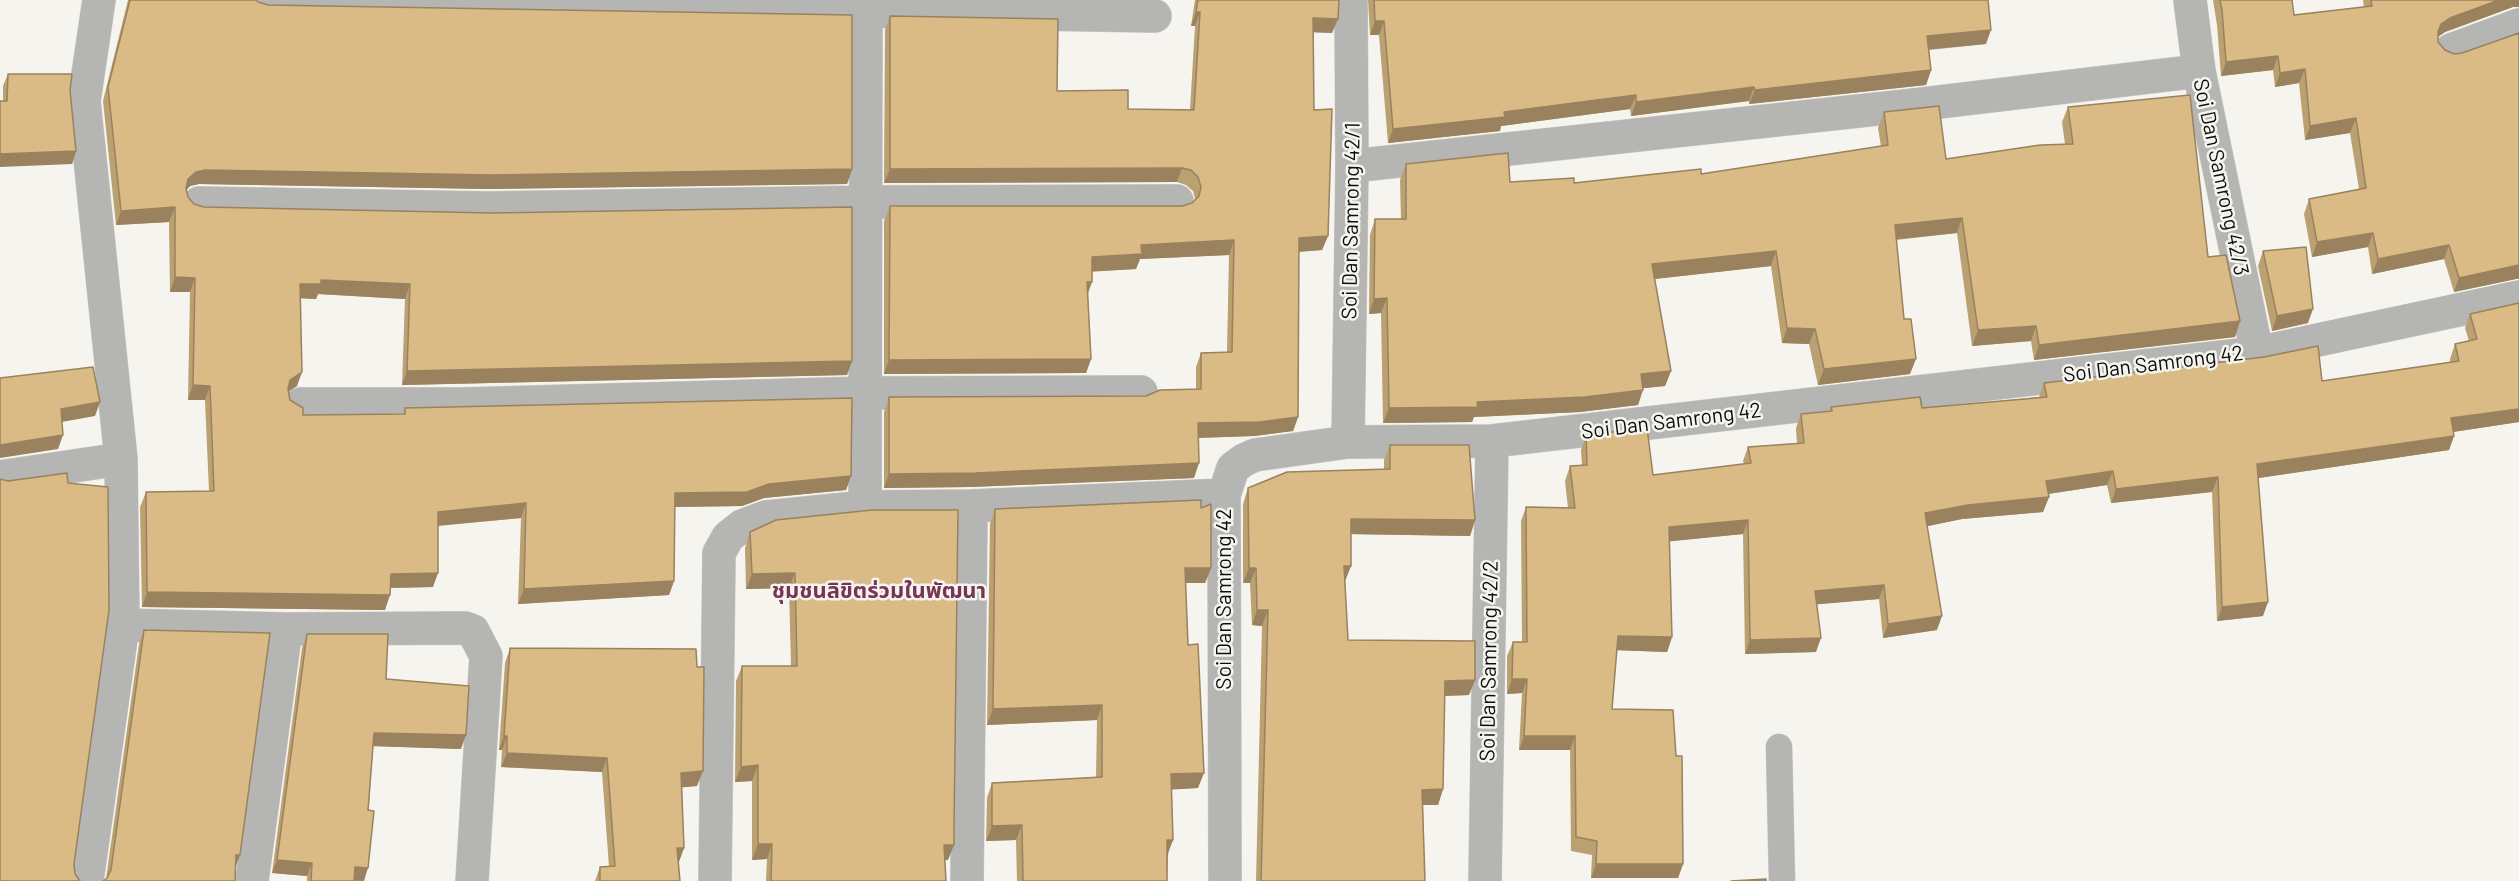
<!DOCTYPE html>
<html>
<head>
<meta charset="utf-8">
<style>
  body { margin:0 }
  canvas { display:block; background:#f5f4ef }
</style>
</head>
<body>
<canvas width="2519" height="881"></canvas>
<script>
const ctx = document.querySelector('canvas').getContext('2d');
ctx.lineJoin = 'round';
function shape(rows) {
  const path = new Path2D();
  for (const r of rows) {
    path.moveTo(r[0], r[1]);
    for (let i = 2; i < r.length; i += 2) path.lineTo(r[i], r[i + 1]);
  }
  return path;
}
function stroke(path, color, width, dash) {
  ctx.strokeStyle = color;
  ctx.lineWidth = width;
  ctx.lineCap = dash ? 'butt' : 'round';
  ctx.setLineDash(dash || []);
  ctx.stroke(path);
}
function fillPath(path, color) {
  ctx.fillStyle = color;
  ctx.fill(path, 'evenodd');
}
function write(font, color, halo, rows, align = 'center') {
  ctx.font = font + ' Barlow,"Noto Sans Thai",sans-serif';
  ctx.lineWidth = 5;
  ctx.setLineDash([]);
  ctx.textBaseline = 'middle';
  ctx.strokeStyle = halo;
  ctx.fillStyle = color;
  for (const [text, x, y, turn = 0] of rows) {
    ctx.save();
    ctx.translate(x, y);
    ctx.rotate((+turn || 0) * Math.PI / 180);
    ctx.textAlign = isNaN(turn) ? turn : align;
    if (halo) ctx.strokeText(text, 0, 0);
    ctx.fillText(text, 0, 0);
    ctx.restore();
  }
}
const lane = shape([
  [1779,747,1782,881]
]);
const street = shape([
  [99,0,84,101,121,459],
  [2190,0,2199,71,2257,353],
  [263,1,1155,16],
  [2451,50,2519,25],
  [1352,166,1914,105,2199,71],
  [199,203,488,208,866,202,1177,201],
  [301,404,462,404,866,393,1141,392],
  [1348,442,1352,166,1351,0],
  [0,477,121,459,123,625,87,881],
  [865,507,866,0],
  [123,625,286,629,465,628,473,631,486,656,472,881],
  [252,881,286,629],
  [715,881,719,553,728,537,742,526,766,517,865,507,971,506,1224,495],
  [967,881,971,506],
  [1225,881,1224,495,1233,468,1244,460,1255,455,1348,442,1492,441,2257,353,2519,297],
  [1485,881,1492,441]
]);
stroke(lane, '#d0cfcb', 27);
stroke(street, '#d0cfcb', 34);
stroke(lane, '#b5b5b3', 26);
stroke(street, '#b5b5b3', 33);
fillPath(shape([
  [128,0,256,0,258,2,852,169,847,184,488,189,199,184,190,186,186,191,188,197,194,204,204,207,852,361,847,375,402,385,405,299,318,294,316,299,300,298,297,386,288,392,290,400,303,415,403,415,405,408,851,476,846,490,764,498,742,506,675,507,674,581,669,595,518,604,521,518,438,526,433,587,390,588,385,610,142,607,140,507,146,492,209,491,205,400,188,400,190,292,170,292,169,222,116,225,103,101],
  [1195,0,1339,0,1332,33,1313,32,1314,110,1328,236,1322,250,1299,252,1298,417,1293,431,1254,436,1198,438,1194,478,970,487,884,488,884,412,889,397,1146,396,1196,389,1196,367,1201,353,1227,352,1229,255,1140,259,1136,269,1092,271,1088,294,1091,359,1086,373,884,374,884,221,890,206,1182,206,1192,203,1195,199,1193,191,1186,185,1177,182,884,183,885,30,890,16,1057,91,1128,109,1190,110,1195,26,1191,26],
  [1368,0,1988,0,1986,44,1929,50,1931,70,1926,85,1749,104,1749,101,1631,116,1630,109,1501,126,1500,131,1388,143,1379,35,1370,35],
  [2213,0,2292,0,2294,15,2364,7,2363,0,2519,0,2519,7,2513,7,2445,32,2438,37,2438,42,2445,50,2454,54,2462,53,2519,33,2519,279,2516,279,2454,292,2444,259,2372,274,2368,247,2312,257,2304,214,2309,199,2359,189,2350,133,2305,140,2299,83,2275,87,2273,70,2221,76,2217,25],
  [8,74,70,90,76,151,72,164,3,101,3,86],
  [2068,107,2208,257,2240,321,2235,337,2034,360,2031,341,1972,346,1957,233,1896,240,1910,374,1818,385,1809,344,1782,343,1771,266,1654,279,1671,371,1665,386,1643,388,1638,405,1580,412,1474,417,1472,422,1383,423,1381,313,1369,314,1370,235,1375,219,1401,219,1400,180,1406,164,1510,182,1574,183,1701,174,1881,146,1878,128,1884,112,1946,159,2065,144,2062,122],
  [2263,251,2308,323,2272,331,2258,266],
  [2519,303,2519,422,2453,432,2454,436,2449,450,2258,478,2263,616,2217,621,2212,492,2111,503,2107,485,2048,494,2049,497,2043,512,1962,519,1927,526,1937,630,1883,638,1879,599,1817,604,1816,652,1745,654,1743,534,1669,541,1672,637,1667,652,1616,650,1612,709,1683,864,1678,878,1591,878,1592,855,1571,851,1570,750,1519,750,1522,693,1507,694,1507,656,1513,642,1522,642,1521,521,1526,507,1568,508,1565,481,1570,466,1582,465,1581,450,1586,435,1653,475,1744,464,1743,461,1748,447,1797,444,1796,428,1801,414,1830,412,1831,407,1922,408,2039,397,2044,383,2322,381,2450,362,2450,359,2455,344,2469,341,2465,328,2470,314],
  [1390,445,1475,520,1470,536,1351,534,1351,566,1345,581,1348,640,1469,695,1445,696,1443,789,1438,805,1423,805,1425,881,1256,881,1262,626,1252,625,1250,583,1243,583,1243,504,1248,488,1384,469,1384,460],
  [1201,508,1211,568,1205,583,1185,583,1188,645,1198,788,1171,789,1167,881,1017,881,1016,840,986,841,987,798,992,783,1096,777,1097,720,987,725,990,524,995,509],
  [776,520,948,860,945,860,946,881,766,881,767,859,752,860,752,781,735,782,736,681,742,666,791,666,789,588,746,589,745,548,750,532],
  [144,630,236,867,106,879,139,644],
  [307,634,386,679,461,749,373,746,364,881,307,881,307,876,272,873,302,648],
  [510,648,697,786,682,787,684,848,678,862,680,881,595,881,600,867,609,867,602,772,501,767,502,750,499,750,505,663]
]), '#bba072');
fillPath(shape([
  [2499,0,2519,0,2519,7,2513,7,2445,32,2436,38,2441,24,2450,18],
  [1196,12,1200,12,1195,26,1191,26],
  [1313,18,1338,19,1332,33,1308,32],
  [1375,21,1384,21,1379,35,1370,35],
  [1991,30,1986,44,1922,50,1927,36],
  [2278,56,2273,70,2221,76,2226,62],
  [2305,69,2299,83,2275,87,2280,73],
  [1931,70,1926,85,1749,104,1755,90],
  [1754,87,1749,101,1631,116,1636,102],
  [1636,95,1630,109,1501,126,1500,131,1388,143,1393,129,1504,112],
  [2356,118,2350,133,2305,140,2310,126],
  [76,151,72,164,0,167,0,154],
  [1182,168,1177,182,884,183,890,169],
  [852,169,847,184,488,189,199,184,190,186,183,193,188,179,196,172,205,170],
  [175,207,169,222,116,225,121,211],
  [1962,218,1957,233,1889,240,1895,225],
  [2373,233,2368,247,2312,257,2317,242],
  [1328,236,1322,250,1294,252,1299,238],
  [1234,240,1229,255,1140,259,1136,269,1087,272,1092,257,1141,245],
  [2449,245,2444,259,2372,274,2378,259],
  [1776,251,1771,266,1646,280,1652,264],
  [2519,265,2519,279,2516,279,2454,292,2459,278],
  [175,277,195,278,190,292,170,292],
  [321,280,410,284,405,299,318,294,316,299,295,298,300,284],
  [1087,282,1092,282,1087,296],
  [1387,298,1381,313,1369,314,1374,299],
  [2313,309,2308,323,2272,331,2277,316],
  [2240,321,2235,337,2034,360,2039,345],
  [2036,326,2031,341,1972,346,1978,330],
  [1787,328,1815,329,1809,344,1782,343],
  [1091,359,1086,373,884,374,889,360],
  [1916,359,1910,374,1818,385,1824,369],
  [852,361,847,375,402,385,407,371],
  [1671,371,1665,386,1636,389,1641,374],
  [302,372,297,386,285,394,290,380],
  [193,385,210,386,205,400,188,400],
  [1643,390,1638,405,1580,412,1474,417,1472,422,1383,423,1389,408],
  [100,402,95,416,56,423,61,409],
  [2519,409,2519,422,2446,433,2451,418],
  [1298,417,1293,431,1254,436,1193,438,1198,423],
  [63,435,58,449,0,458,0,445],
  [2454,436,2449,450,2252,479,2257,464],
  [1199,463,1194,478,970,487,884,488,889,474],
  [2113,471,2107,485,2041,495,2046,481],
  [851,476,846,490,764,498,742,506,670,507,675,493],
  [2218,477,2212,492,2111,503,2116,489],
  [2049,497,2043,512,1962,519,1919,528,1925,513,1968,505],
  [526,503,521,518,433,526,438,512],
  [1351,519,1475,520,1470,536,1345,534],
  [1748,520,1743,534,1664,542,1669,527],
  [1344,566,1351,566,1345,581],
  [1185,568,1211,568,1205,583,1179,583],
  [1249,568,1256,568,1250,583,1243,583],
  [438,573,433,587,385,588,391,574],
  [795,573,789,588,746,589,752,574],
  [674,581,669,595,518,604,524,589],
  [1884,585,1879,599,1810,605,1815,591],
  [147,592,390,595,385,610,142,607],
  [2268,602,2263,616,2217,621,2222,607],
  [1257,610,1268,610,1262,626,1252,625],
  [1942,616,1937,630,1883,638,1888,624],
  [1618,636,1672,637,1667,652,1612,650],
  [1821,638,1816,652,1745,654,1750,640],
  [1512,679,1527,679,1522,693,1507,694],
  [1475,680,1469,695,1439,696,1445,681],
  [1102,705,1097,720,987,725,993,709],
  [374,733,466,735,461,749,369,746],
  [504,736,507,736,502,750,499,750],
  [1524,736,1575,736,1570,750,1519,750],
  [507,753,607,758,602,772,501,767],
  [758,765,752,781,735,782,741,767],
  [703,771,697,786,676,788,681,773],
  [1204,773,1198,788,1165,790,1171,774],
  [1443,789,1438,805,1417,805,1422,790],
  [1022,825,1016,840,986,841,992,826],
  [1167,840,1173,840,1167,856],
  [758,844,772,844,767,859,752,860],
  [944,845,954,845,948,860,939,860],
  [677,848,684,848,679,862,672,862],
  [236,855,240,855,235,869],
  [277,860,312,863,307,876,272,873],
  [1596,864,1683,864,1678,878,1591,878],
  [355,867,368,868,364,881,350,880]
]), '#99825d');
const building = shape([
  [130,0,256,0,258,2,268,5,852,15,852,169,493,175,205,170,196,172,188,179,186,189,188,197,194,204,204,207,493,213,852,207,852,361,407,371,410,284,321,280,321,284,300,284,302,372,290,380,288,389,290,400,303,408,303,415,405,414,405,408,852,398,851,476,769,484,747,492,675,493,674,581,524,589,526,503,438,512,438,573,391,574,390,595,147,592,146,492,214,491,210,386,193,385,195,278,175,277,175,207,121,211,108,87,130,0],
  [1198,0,1339,0,1338,19,1313,18,1314,110,1332,109,1328,236,1299,238,1298,417,1260,422,1198,423,1199,463,976,473,889,474,889,397,1146,396,1160,390,1201,389,1201,353,1232,352,1234,240,1141,245,1142,254,1092,257,1092,282,1087,282,1091,359,889,360,890,206,1182,206,1192,203,1199,196,1201,187,1198,177,1191,170,1182,168,890,169,890,16,1058,19,1057,91,1128,90,1128,109,1194,110,1200,12,1196,12,1198,0],
  [1374,0,1988,0,1991,30,1927,36,1931,70,1755,90,1754,87,1636,102,1636,95,1504,112,1505,117,1393,129,1384,21,1375,21,1374,0],
  [2220,0,2292,0,2294,15,2372,6,2371,0,2499,0,2450,18,2441,24,2438,32,2438,42,2445,50,2454,54,2462,53,2519,33,2519,265,2459,278,2449,245,2378,259,2373,233,2317,242,2309,199,2366,188,2356,118,2310,126,2305,69,2280,73,2278,56,2226,62,2222,10,2220,0],
  [8,74,72,74,70,90,76,151,0,154,0,101,7,101,8,74],
  [2190,95,2208,257,2226,255,2240,321,2039,345,2036,326,1978,330,1962,218,1895,225,1904,319,1911,319,1916,359,1824,369,1815,329,1787,328,1776,251,1652,264,1671,371,1641,374,1643,390,1585,397,1477,402,1478,407,1389,408,1387,298,1374,299,1375,219,1406,219,1406,164,1508,153,1510,182,1574,178,1574,183,1701,169,1701,174,1888,145,1884,112,1939,106,1946,159,2040,145,2073,144,2068,107,2190,95],
  [2306,247,2313,309,2277,316,2263,251,2306,247],
  [2519,303,2519,409,2451,418,2454,436,2257,464,2268,602,2222,607,2218,477,2116,489,2113,471,2046,481,2049,497,1968,505,1925,513,1942,616,1888,624,1884,585,1815,591,1821,638,1750,640,1748,520,1669,527,1672,637,1618,636,1612,709,1673,710,1676,756,1682,756,1683,864,1596,864,1597,841,1576,837,1575,736,1524,736,1527,679,1512,679,1513,642,1527,642,1526,507,1575,508,1570,466,1587,465,1586,435,1647,428,1653,475,1751,463,1748,447,1804,443,1801,414,1832,411,1831,407,1920,397,1922,408,2047,397,2044,383,2264,357,2318,346,2322,381,2459,361,2455,344,2477,339,2470,314,2519,303],
  [93,367,100,402,61,409,63,435,0,445,0,378,93,367],
  [1390,445,1469,445,1475,520,1351,519,1351,566,1344,566,1348,640,1475,641,1475,680,1445,681,1443,789,1422,790,1425,881,1261,881,1268,610,1257,610,1256,568,1249,568,1248,488,1287,472,1390,469,1390,445],
  [67,473,68,483,108,487,109,610,74,864,75,874,80,881,0,881,0,479,8,481,67,473],
  [1201,500,1201,508,1211,504,1211,568,1185,568,1188,645,1198,644,1204,773,1171,774,1173,840,1167,840,1167,881,1023,881,1022,825,992,826,992,783,1102,777,1102,705,993,709,995,509,1201,500],
  [872,510,958,510,954,827,954,845,944,845,946,881,771,881,772,844,758,844,758,765,741,767,742,666,797,666,795,573,752,574,750,532,776,520,872,510],
  [144,630,270,633,240,855,236,855,235,881,103,881,107,878,111,870,144,630],
  [307,634,388,634,386,679,469,686,466,735,374,733,368,810,374,811,368,868,355,867,354,881,311,881,312,863,277,860,307,634],
  [510,648,696,649,697,667,704,667,703,771,681,773,684,848,677,848,680,881,600,881,600,867,615,866,607,758,507,753,507,736,504,736,510,648],
  [1766,879,1766,881,1731,881,1766,879]
]);
fillPath(building, '#daba85');
stroke(building, '#99825d', 1.5);
write('21px', '#0d0d0b', '#f5f4ef', [
  ["Soi Dan Samrong 42/3",2221,177,78],
  ["Soi Dan Samrong 42/1",1351,221,-89],
  ["Soi Dan Samrong 42",2153,364,-7],
  ["Soi Dan Samrong 42",1671,421,-7],
  ["Soi Dan Samrong 42",1224,599,-90],
  ["Soi Dan Samrong 42/2",1489,661,-89]
]);
write('bold 22px', '#773453', '#f5f4ef', [
  ["ชุมชนลิขิตร่วมในพัฒนา",879,591]
]);
</script>
</body>
</html>
